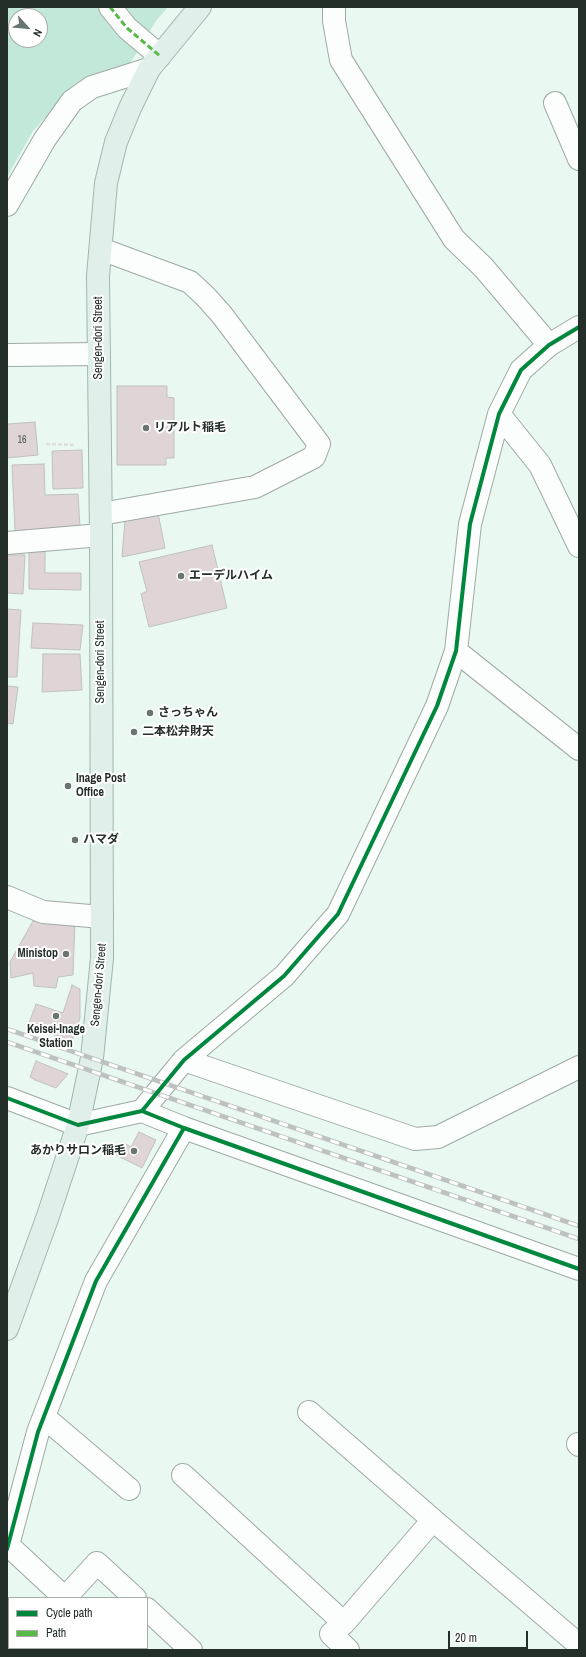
<!DOCTYPE html>
<html>
<head>
<meta charset="utf-8">
<style>
  body { margin:0 }
  #map { position:relative; width:586px; height:1657px; overflow:hidden; background:#e9f8f1; font-family:"Archivo Narrow",sans-serif }
  canvas { display:block }
  .frame { position:absolute; inset:0; border:8px solid #242f2a; pointer-events:none }
  .legend { position:absolute; left:8px; top:1597px; width:140px; height:52px; box-sizing:border-box; background:#fff; border:1px solid #a7acaa; margin:0; padding:5px 7px; list-style:none; font-size:12px; color:#242f2a }
  .legend li { display:flex; align-items:center; gap:8px; height:20px }
  .legend b { width:20px; border:1px solid #a7acaa }
  .north { position:absolute; left:8px; top:8px; width:40px; height:40px; box-sizing:border-box; background:#fff; border:1px solid #a7acaa; border-radius:50%; rotate:117deg; font-size:11px; font-weight:700; line-height:16px; text-align:center; color:#242f2a }
  .north::after { content:''; display:block; margin:auto; width:14px; height:18px; background:#697570; clip-path:polygon(50% 0,100% 100%,50% 72%,0 100%) }
  .scale { position:absolute; left:448px; top:1631px; width:80px; height:18px; box-sizing:border-box; border:2px solid #242f2a; border-top:0; padding-left:5px; font-size:12px; line-height:14px; white-space:nowrap; color:#242f2a; -webkit-text-stroke:3px #fff; paint-order:stroke }
</style>
</head>
<body>
<div id="map">
<canvas width="586" height="1657"></canvas>
<div class="frame"></div>
<ul class="legend">
<li><b style="height:5px;background:#00873e"></b>Cycle path</li>
<li><b style="height:5px;background:#58b947"></b>Path</li>
</ul>
<div class="north">N</div>
<div class="scale">20 m</div>
</div>
<script>
const ctx = document.querySelector('canvas').getContext('2d');
ctx.lineJoin = 'round';
function fillPath(path, color) {
  ctx.fillStyle = color;
  ctx.fill(path, 'evenodd');
}
function shape(rows) {
  const path = new Path2D();
  for (const r of rows) {
    path.moveTo(r[0], r[1]);
    for (let i = 2; i < r.length; i += 2) path.lineTo(r[i], r[i + 1]);
  }
  return path;
}
function stroke(path, color, width, dash) {
  ctx.strokeStyle = color;
  ctx.lineWidth = width;
  ctx.lineCap = dash ? 'butt' : 'round';
  ctx.setLineDash(dash || []);
  ctx.stroke(path);
}
function write(font, color, halo, rows, align = 'center') {
  ctx.font = font + ' "Archivo Narrow","Noto Sans JP",sans-serif';
  ctx.lineWidth = 4;
  ctx.setLineDash([]);
  ctx.textBaseline = 'middle';
  ctx.strokeStyle = halo;
  ctx.fillStyle = color;
  for (const [text, x, y, turn = 0] of rows) {
    ctx.save();
    ctx.translate(x, y);
    ctx.rotate((+turn || 0) * Math.PI / 180);
    ctx.textAlign = isNaN(turn) ? turn : align;
    if (halo) ctx.strokeText(text, 0, 0);
    ctx.fillText(text, 0, 0);
    ctx.restore();
  }
}
fillPath(shape([
  [7,7,168,7,156,21,129,65,74,86,33,131,7,177],
  [16,16,40,16,40,40,16,40]
]), '#c1e8d8');
const building = shape([
  [117,386,167,386,167,397,174,398,174,458,166,458,166,465,117,465,117,386],
  [35,422,38,455,7,458,7,424,35,422],
  [82,450,83,488,53,489,52,451,82,450],
  [44,464,45,495,78,494,80,527,15,531,12,465,44,464],
  [158,513,165,548,122,557,125,520,158,513],
  [212,545,227,608,149,627,141,594,147,591,139,562,212,545],
  [29,551,45,551,45,573,81,573,81,590,29,589,29,551],
  [7,555,25,555,23,594,7,593,7,555],
  [7,609,21,610,17,677,7,677,7,609],
  [33,623,83,625,80,650,31,648,33,623],
  [43,654,80,654,82,690,42,692,43,654],
  [7,686,18,687,13,724,7,723,7,686],
  [75,920,73,975,58,977,56,988,34,986,33,973,11,978,10,962,33,921,75,920],
  [72,985,80,989,80,1018,72,1041,28,1026,36,1004,63,1013,72,985],
  [36,1061,68,1074,56,1088,35,1080,30,1077,36,1061],
  [139,1132,156,1140,142,1168,116,1155,122,1142,131,1147,139,1132]
]);
fillPath(building, '#dfd5d6');
stroke(building, '#c0c1bf', 1);
const minor = shape([
  [110,7,127,28,160,56],
  [334,7,334,21,341,60,454,239,484,268,549,345],
  [555,103,579,159],
  [7,205,45,139,72,101,92,87,149,69],
  [101,249,190,282,206,297,222,315,319,444,314,457,255,487,101,514],
  [7,355,99,354],
  [499,414,540,465,579,546],
  [7,543,101,535],
  [456,651,579,749],
  [7,897,43,912,102,917],
  [184,1060,415,1139,438,1137,579,1067],
  [7,1098,78,1125,142,1111,184,1128,579,1269],
  [142,1111,184,1060,284,976,338,914,437,706,456,651,470,524,499,414,521,370,549,345,579,327],
  [309,1412,433,1520,344,1623],
  [44,1417,129,1489],
  [578,1444,579,1445],
  [183,1475,344,1623,331,1634,348,1650],
  [433,1520,579,1645],
  [8,1545,65,1598,97,1563,135,1598],
  [7,1549,38,1432,96,1281,184,1128],
  [147,1609,191,1650],
  [82,1648,84,1650]
]);
const major = shape([
  [7,1329,48,1216,78,1125,92,1058,102,958,101,535,98,276,106,183,116,142,130,108,149,69,200,7]
]);
stroke(minor, '#9ea9a4', 24);
stroke(major, '#9eb8ae', 24);
stroke(shape([
  [46,444,76,445]
]), '#dbe0de', 2.5, [4, 2]);
stroke(minor, '#fcfefd', 22);
stroke(major, '#e1efea', 22);
const rail = shape([
  [7,1029,579,1226],
  [7,1042,579,1239]
]);
stroke(rail, '#bdc1bf', 4.5);
stroke(rail, '#fff', 3, [9]);
stroke(shape([
  [110,7,127,28,160,56]
]), '#58b947', 3, [6, 3]);
stroke(shape([
  [7,1098,78,1125,142,1111,184,1128,579,1269],
  [142,1111,184,1060,284,976,338,914,437,706,456,651,470,524,499,414,521,370,549,345,579,327],
  [7,1549,38,1432,96,1281,184,1128]
]), '#00873e', 4);
for (const [x, y, r, color] of [
  [146,428,4,"#697570"],
  [181,576,4,"#697570"],
  [150,713,4,"#697570"],
  [134,732,4,"#697570"],
  [68,786,4,"#697570"],
  [75,840,4,"#697570"],
  [66,954,4,"#697570"],
  [56,1016,4,"#697570"],
  [134,1151,4,"#697570"]
]) {
  const dot = new Path2D();
  dot.arc(x, y, r, 0, 2 * Math.PI);
  ctx.fillStyle = color;
  ctx.fill(dot);
  stroke(dot, '#fff', 1.5);
}
write('10px', '#535855', null, [
  ["16",22,440]
]);
write('12px', '#242f2a', '#fff', [
  ["Sengen-dori Street",99,338,-90],
  ["Sengen-dori Street",101,662,-90],
  ["Sengen-dori Street",99,985,-85]
]);
write('bold 12px', '#242f2a', '#fff', [
  ["リアルト稲毛",154,428],
  ["エーデルハイム",189,576],
  ["さっちゃん",158,713],
  ["二本松弁財天",142,732],
  ["Inage Post",76,779],
  ["Office",76,793],
  ["ハマダ",83,840],
  ["Ministop",58,954,"right"],
  ["Keisei-Inage",56,1030,"center"],
  ["Station",56,1044,"center"],
  ["あかりサロン稲毛",126,1151,"right"]
], 'left');
</script>
</body>
</html>
